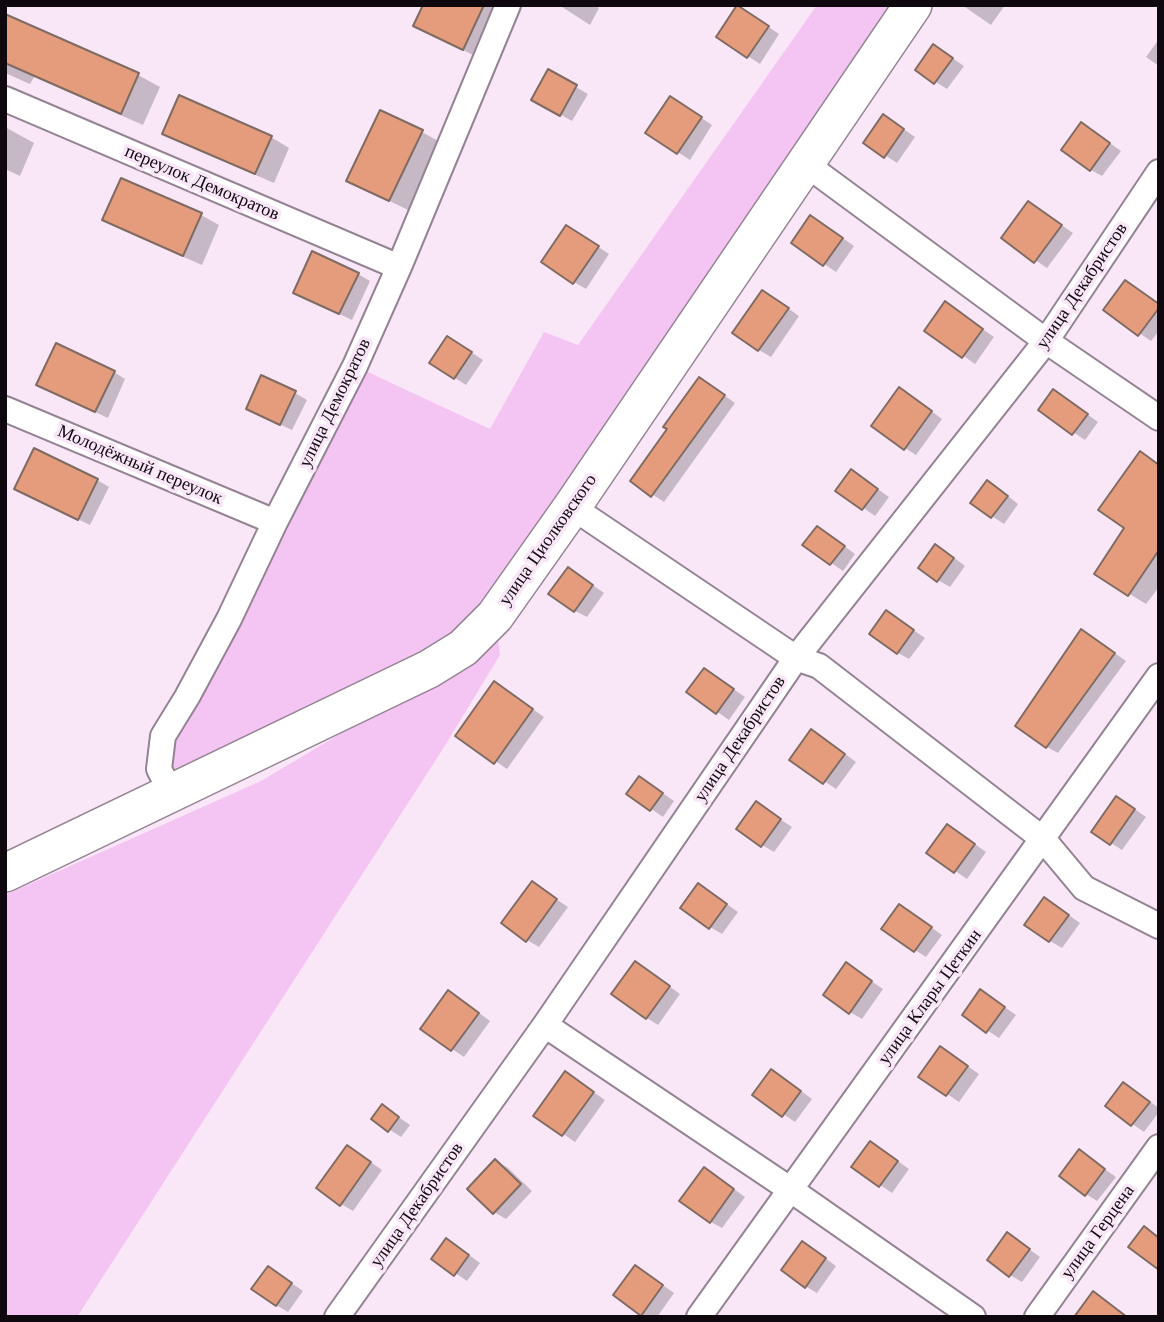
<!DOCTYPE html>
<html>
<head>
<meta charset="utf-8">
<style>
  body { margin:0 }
  #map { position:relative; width:1164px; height:1322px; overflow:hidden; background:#f9e7f8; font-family:"Libre Baskerville",serif }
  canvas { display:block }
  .frame { position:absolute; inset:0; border:7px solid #0f090f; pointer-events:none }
</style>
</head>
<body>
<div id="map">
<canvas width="1164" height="1322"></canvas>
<div class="frame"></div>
</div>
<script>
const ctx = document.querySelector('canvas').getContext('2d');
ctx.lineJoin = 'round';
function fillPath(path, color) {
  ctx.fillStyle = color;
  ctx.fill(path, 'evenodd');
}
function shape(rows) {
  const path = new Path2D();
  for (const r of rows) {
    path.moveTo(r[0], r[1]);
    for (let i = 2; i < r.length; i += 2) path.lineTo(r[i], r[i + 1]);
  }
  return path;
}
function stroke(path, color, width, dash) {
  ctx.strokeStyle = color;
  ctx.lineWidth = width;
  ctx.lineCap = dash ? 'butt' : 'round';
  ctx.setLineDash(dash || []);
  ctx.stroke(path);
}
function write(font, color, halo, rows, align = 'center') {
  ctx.font = font + ' "Libre Baskerville",serif';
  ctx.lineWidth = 7;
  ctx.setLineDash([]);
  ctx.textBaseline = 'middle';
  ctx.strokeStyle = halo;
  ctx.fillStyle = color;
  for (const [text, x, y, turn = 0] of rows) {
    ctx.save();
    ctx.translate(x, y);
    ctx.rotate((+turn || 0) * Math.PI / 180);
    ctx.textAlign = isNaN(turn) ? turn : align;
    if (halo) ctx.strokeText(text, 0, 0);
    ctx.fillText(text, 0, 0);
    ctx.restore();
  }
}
fillPath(shape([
  [817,5,913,5,495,616,171,793,163,736,355,366,490,429,544,332,578,345],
  [498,640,500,655,441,752,77,1317,5,1317,5,895,261,781]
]), '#f4c5f2');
fillPath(shape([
  [425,5,507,5,481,59,415,26],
  [559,5,594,5,599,8,590,25],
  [962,5,1005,5,991,25],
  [750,14,779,34,760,64,718,37],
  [5,16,138,75,160,87,143,125,34,77,30,84,5,73],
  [1159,39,1159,66,1146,57],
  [945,53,964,66,947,89,917,70],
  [549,72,588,94,572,121,533,99],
  [682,105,712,125,690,160,647,132],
  [895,123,915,137,897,163,865,142],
  [5,127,34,143,20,176,5,169],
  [1093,131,1121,151,1102,176,1091,170],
  [422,132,440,142,408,210,367,190],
  [164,133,271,137,289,148,274,183,182,143],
  [1040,210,1073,233,1047,268,1003,238],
  [201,215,219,225,202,265,122,230,104,220],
  [823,224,854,246,836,272,793,243],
  [579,234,609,254,586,289,574,282],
  [358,274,370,281,352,320,307,299],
  [775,299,799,316,771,357,759,350],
  [1159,304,1159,331,1151,341,1105,310],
  [957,311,994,337,975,364,927,330],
  [460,345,483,360,466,385,455,378],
  [114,372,125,379,108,418,50,391],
  [711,386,735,403,664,502,632,481],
  [295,393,307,400,292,430,260,415],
  [911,396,942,419,916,455,905,448],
  [1065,398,1098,422,1085,440,1040,410],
  [1141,454,1159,464,1159,587,1146,604,1097,574,1126,528],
  [852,471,889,497,875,516,838,490],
  [97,480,109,487,90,525,28,495],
  [999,489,1018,504,1004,524,972,503],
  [829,535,855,554,843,571,805,545],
  [948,553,965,566,950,587,938,580],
  [580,576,604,593,587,617,575,611],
  [887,612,925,638,909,659,898,653],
  [1093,638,1126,661,1058,753,1047,747],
  [716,677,745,697,729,720,689,692],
  [506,690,544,717,507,769,457,735],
  [824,738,856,762,836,789,792,759],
  [651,785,674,801,663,817,628,793],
  [1129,805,1146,817,1122,850,1111,843],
  [768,811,792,827,774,852,762,845],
  [959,833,986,852,967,879,928,852],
  [532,883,568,907,539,947,527,940],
  [710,892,738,912,722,934,710,927],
  [1056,906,1080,923,1062,948,1050,941],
  [911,913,942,935,926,957,915,950],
  [647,970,680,994,658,1025,647,1018],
  [858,972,883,989,862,1019,850,1012],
  [981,991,1016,1015,999,1038,964,1015],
  [460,999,490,1021,464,1057,423,1029],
  [952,1055,979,1074,959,1102,921,1076],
  [783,1078,812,1099,795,1122,754,1094],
  [577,1081,605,1100,575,1142,536,1115],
  [1124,1084,1159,1108,1159,1112,1144,1132,1107,1106],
  [394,1114,410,1125,401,1137,373,1119],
  [882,1150,909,1169,892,1193,854,1167],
  [1079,1151,1116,1177,1097,1201,1086,1194],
  [359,1154,382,1170,353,1211,341,1204],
  [496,1161,508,1168,532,1191,506,1219,494,1212],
  [716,1176,745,1197,722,1228,711,1222],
  [1008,1234,1040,1257,1022,1282,1010,1275],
  [458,1247,480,1263,467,1281,433,1258],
  [814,1250,836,1266,817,1293,805,1286],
  [269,1268,303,1291,288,1312,276,1305],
  [647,1274,674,1293,657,1317,647,1317,642,1314]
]), '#0003');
const building = shape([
  [423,5,484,5,463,50,413,26,423,5],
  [737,5,769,26,747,58,716,37,737,5],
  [5,14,139,73,121,114,5,63,5,14],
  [933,44,953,58,934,84,915,70,933,44],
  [548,69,577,85,560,116,531,100,548,69],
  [179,95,272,136,255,174,162,134,179,95],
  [670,96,702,117,677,154,645,133,670,96],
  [380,110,423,130,389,201,346,181,380,110],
  [883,114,904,129,884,158,863,143,883,114],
  [1081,122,1110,143,1090,171,1061,150,1081,122],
  [121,178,202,213,183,256,102,220,121,178],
  [1028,201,1062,225,1034,263,1001,238,1028,201],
  [810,215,843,238,823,266,791,243,810,215],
  [566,225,599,246,573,284,541,262,566,225],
  [312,251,359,273,339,314,293,293,312,251],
  [1125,280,1159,304,1159,308,1138,336,1103,310,1125,280],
  [762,290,789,308,758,351,732,333,762,290],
  [945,301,983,329,962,358,924,331,945,301],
  [447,336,472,352,454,379,429,363,447,336],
  [56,343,115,371,95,412,36,385,56,343],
  [261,375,296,391,280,425,246,409,261,375],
  [699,377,725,395,651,497,630,481,667,429,663,427,699,377],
  [899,387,932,411,904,450,871,426,899,387],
  [1053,389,1088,414,1072,435,1038,410,1053,389],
  [34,448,98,479,78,520,14,489,34,448],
  [1140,451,1159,465,1159,550,1128,596,1094,574,1124,528,1098,510,1140,451],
  [851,469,878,489,862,510,835,491,851,469],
  [987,480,1008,496,991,518,970,503,987,480],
  [817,526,845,546,830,565,802,545,817,526],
  [935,544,954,558,937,582,918,568,935,544],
  [568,567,593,585,574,612,548,594,568,567],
  [886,610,914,630,897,654,869,634,886,610],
  [1081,629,1115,653,1046,748,1015,726,1081,629],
  [704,668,734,689,716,714,686,692,704,668],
  [494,681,533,709,494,764,455,736,494,681],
  [811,729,845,754,823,784,789,760,811,729],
  [639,776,663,793,650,811,626,794,639,776],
  [1116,796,1135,809,1110,845,1091,832,1116,796],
  [756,801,781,819,761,847,736,829,756,801],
  [947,824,975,844,954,873,926,853,947,824],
  [532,881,557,899,526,942,501,923,532,881],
  [698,883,727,904,709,929,680,908,698,883],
  [1044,897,1069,915,1049,942,1024,925,1044,897],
  [899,904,932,927,914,952,881,929,899,904],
  [635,961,670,986,646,1019,611,994,635,961],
  [846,962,872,981,849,1014,823,995,846,962],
  [980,989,1005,1007,986,1033,962,1015,980,989],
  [448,990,479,1013,451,1051,420,1029,448,990],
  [940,1046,968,1066,946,1096,918,1077,940,1046],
  [771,1069,801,1091,782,1117,752,1095,771,1069],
  [565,1071,594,1092,562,1136,533,1116,565,1071],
  [1123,1082,1150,1102,1131,1126,1105,1106,1123,1082],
  [382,1104,399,1117,388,1132,371,1119,382,1104],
  [870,1141,898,1161,879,1187,851,1167,870,1141],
  [347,1145,371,1162,340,1206,316,1188,347,1145],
  [1079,1149,1105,1169,1085,1196,1059,1176,1079,1149],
  [495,1159,521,1184,493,1214,467,1189,495,1159],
  [704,1167,734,1189,710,1223,679,1201,704,1167],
  [1144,1226,1159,1238,1159,1270,1128,1247,1144,1226],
  [1007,1232,1030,1249,1009,1277,987,1260,1007,1232],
  [446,1238,469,1255,454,1276,431,1259,446,1238],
  [802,1241,826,1258,805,1288,781,1270,802,1241],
  [635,1265,663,1285,641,1316,613,1295,635,1265],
  [268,1266,292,1283,276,1306,251,1289,268,1266],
  [1093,1291,1127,1317,1074,1317,1093,1291]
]);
fillPath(building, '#e59c7d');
stroke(building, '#7f6b62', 2);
const minor = shape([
  [5,99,399,267],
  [807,165,1046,341,1159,418],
  [5,409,275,522],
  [572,507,796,658,819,666,1043,839,1084,888,1159,926],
  [171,793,159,769,163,736,187,697,229,619,275,522,355,366,399,267,508,5],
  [545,1025,791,1190,973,1317],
  [337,1317,545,1025,796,658,1046,341,1159,172],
  [699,1317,1159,676],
  [1037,1317,1159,1147]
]);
const secondary = shape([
  [5,873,429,669,463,648,495,616,572,507,913,5]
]);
stroke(minor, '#948493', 28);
stroke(secondary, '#948493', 40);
stroke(minor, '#fff', 24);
stroke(secondary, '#fff', 37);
write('18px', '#0f090f', '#f9e7f8', [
  ["переулок Демократов",202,183,23],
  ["улица Декабристов",1082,286,-56],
  ["улица Демократов",335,403,-64],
  ["Молодёжный переулок",140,465,23],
  ["улица Циолковского",548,540,-55],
  ["улица Декабристов",740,739,-56],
  ["улица Клары Цеткин",930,997,-54],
  ["улица Декабристов",417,1205,-55],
  ["улица Герцена",1098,1232,-54]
]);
</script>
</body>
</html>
